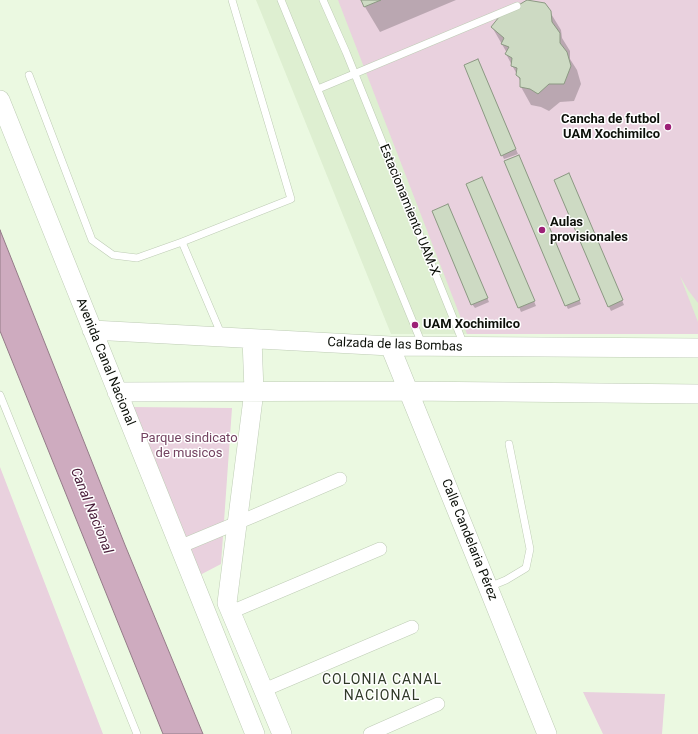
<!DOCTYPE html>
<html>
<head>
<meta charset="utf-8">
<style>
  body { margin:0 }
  canvas { display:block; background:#ebf9e1 }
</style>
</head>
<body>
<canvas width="698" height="734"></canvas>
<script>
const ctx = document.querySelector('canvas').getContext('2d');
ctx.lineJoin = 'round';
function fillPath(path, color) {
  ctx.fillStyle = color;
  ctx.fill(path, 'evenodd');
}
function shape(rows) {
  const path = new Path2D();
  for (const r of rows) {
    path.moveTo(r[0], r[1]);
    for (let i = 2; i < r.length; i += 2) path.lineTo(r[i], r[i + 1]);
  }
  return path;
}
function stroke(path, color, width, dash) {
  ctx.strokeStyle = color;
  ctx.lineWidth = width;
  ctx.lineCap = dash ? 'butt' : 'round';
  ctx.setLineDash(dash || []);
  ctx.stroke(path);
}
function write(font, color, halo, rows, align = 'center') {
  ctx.font = font + ' Roboto,sans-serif';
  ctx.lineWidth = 3;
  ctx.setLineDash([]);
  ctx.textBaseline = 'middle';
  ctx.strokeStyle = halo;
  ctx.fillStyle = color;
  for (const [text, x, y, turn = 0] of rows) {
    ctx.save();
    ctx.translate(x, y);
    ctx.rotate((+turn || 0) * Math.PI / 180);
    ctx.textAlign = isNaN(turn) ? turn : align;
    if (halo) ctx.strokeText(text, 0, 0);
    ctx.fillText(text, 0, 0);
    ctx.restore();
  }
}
fillPath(shape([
  [256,0,698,0,698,334,391,334]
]), '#deefd1');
fillPath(shape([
  [338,0,698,0,698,303,688,290,680,276,698,322,698,334,467,334],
  [131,407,232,408,221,564,200,575],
  [0,467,103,734,0,734],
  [583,692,665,694,662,734,603,734]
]), '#e9d1de');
const water = shape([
  [0,230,125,545,203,734,163,734,0,331,0,230]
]);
fillPath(water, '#ceabbf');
stroke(water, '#947c88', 1);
fillPath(shape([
  [362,0,456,0,380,32,365,7],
  [550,12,561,30,562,38,570,51,570,59,577,70,581,84,574,101,560,102,549,111,541,107,531,105,521,87,521,82,506,54,507,53,492,27],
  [478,60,518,154,504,159,502,155],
  [521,160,581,304,568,309,566,305],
  [571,179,624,305,611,311,609,307],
  [484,183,536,306,521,312,467,185],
  [448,205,489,302,475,308,472,304]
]), '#0003');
const building = shape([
  [361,0,381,0,364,7,361,0],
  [527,0,545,3,551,11,552,22,560,33,560,43,567,52,571,66,564,84,549,84,538,94,530,89,520,87,520,78,516,75,517,68,511,66,512,58,505,54,509,47,501,44,504,38,491,27,503,12,517,6,527,0],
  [478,59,516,149,501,156,464,65,478,59],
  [519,155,580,300,565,306,504,161,519,155],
  [569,173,623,300,608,307,554,180,569,173],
  [482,177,535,301,518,308,466,184,482,177],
  [448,204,488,298,471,305,432,211,448,204]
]);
fillPath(building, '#cddac3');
stroke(building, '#8c9983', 1);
const lane = shape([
  [281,0,422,344],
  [323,0,346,52,464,345],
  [29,75,92,240,113,255,137,258,182,242,291,199,232,0],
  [318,89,517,6],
  [182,242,222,336],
  [0,395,137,734],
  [489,587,506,580,526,568,530,549,509,444]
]);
const street = shape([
  [179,547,256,515,340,479],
  [231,612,380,549],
  [264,690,412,627],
  [370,734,438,704]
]);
const secondary = shape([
  [0,100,255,734],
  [92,330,390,346,698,348],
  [252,339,254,391,227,603,282,734],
  [390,346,488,587,547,734],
  [117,392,408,391,698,394]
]);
stroke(lane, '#beccb5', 8);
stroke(street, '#beccb5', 14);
stroke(secondary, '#beccb5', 20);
stroke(lane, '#fff', 7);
stroke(street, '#fff', 13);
stroke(secondary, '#fff', 19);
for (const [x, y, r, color] of [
  [668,127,4,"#9c2076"],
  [542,230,4,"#9c2076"],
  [415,325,4,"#9c2076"]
]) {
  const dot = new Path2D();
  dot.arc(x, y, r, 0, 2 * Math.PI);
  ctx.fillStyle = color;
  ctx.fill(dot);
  stroke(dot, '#fff', 1.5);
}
write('bold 13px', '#0b0f08', '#fff', [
  ["Cancha de futbol",660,120,"right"],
  ["UAM Xochimilco",660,135,"right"],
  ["Aulas",550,223],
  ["provisionales",550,238],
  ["UAM Xochimilco",423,325]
], 'left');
write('13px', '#0b0f08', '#fff', [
  ["Estacionamiento UAM-X",409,210,68],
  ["Calzada de las Bombas",395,345,2],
  ["Avenida Canal Nacional",105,362,68],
  ["Calle Candelaria Pérez",469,540,68]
]);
write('13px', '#744361', '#fff', [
  ["Parque sindicato",189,439],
  ["de musicos",189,454]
]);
write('italic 14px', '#491d39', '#fff', [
  ["Canal Nacional",91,511,68]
]);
ctx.letterSpacing = '1px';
write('14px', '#303a28', '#fff', [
  ["COLONIA CANAL",382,680],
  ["NACIONAL",382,696]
]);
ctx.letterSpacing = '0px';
</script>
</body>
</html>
